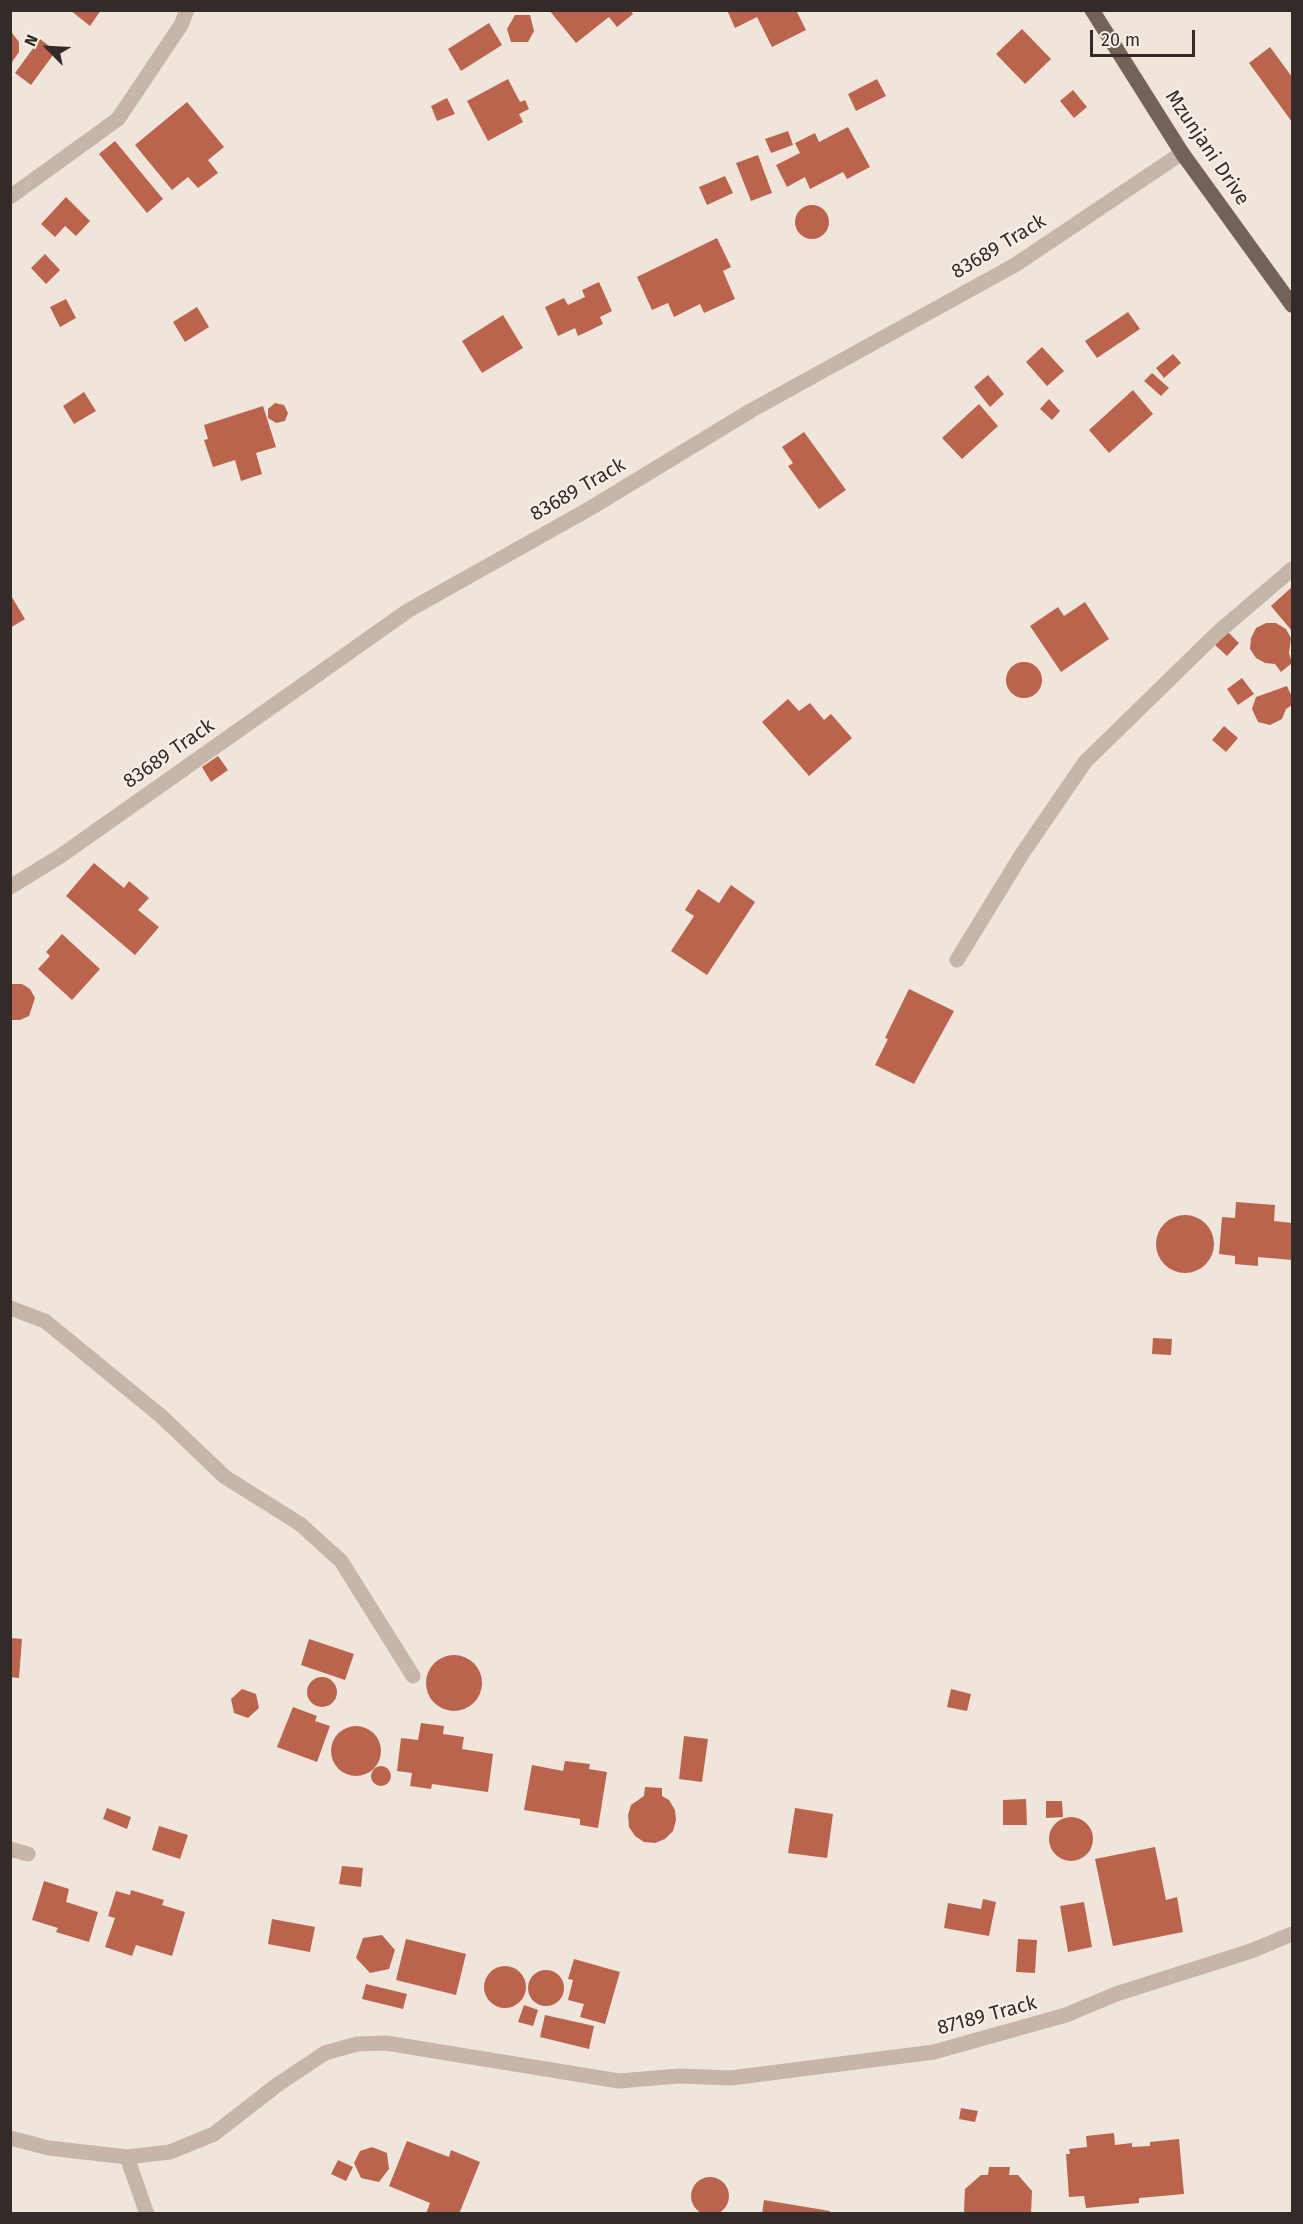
<!DOCTYPE html>
<html>
<head>
<meta charset="utf-8">
<style>
  body { margin:0 }
  #map { position:relative; width:1303px; height:2224px; overflow:hidden; background:#efe5db; font-family:"Fira Sans",sans-serif }
  canvas { display:block }
  .frame { position:absolute; inset:0; border:12px solid #342b28; pointer-events:none }
  .north { position:absolute; left:18px; top:18px; width:60px; height:60px; -webkit-text-stroke:4px #f7efe7; paint-order:stroke; rotate:294deg; font-size:16px; font-weight:700; line-height:24px; text-align:center; color:#342b28 }
  .north::after { content:''; display:block; margin:auto; width:21px; height:27px; background:#342b28; clip-path:polygon(50% 0,100% 100%,50% 72%,0 100%) }
  .scale { position:absolute; left:1090px; top:30px; width:105px; height:27px; box-sizing:border-box; border:3px solid #342b28; border-top:0; padding-left:8px; font-size:18px; line-height:21px; white-space:nowrap; color:#342b28; -webkit-text-stroke:4px #f7efe7; paint-order:stroke }
</style>
</head>
<body>
<div id="map">
<canvas width="1303" height="2224"></canvas>
<div class="frame"></div>
<div class="north">N</div>
<div class="scale">20 m</div>
</div>
<script>
const ctx = document.querySelector('canvas').getContext('2d');
ctx.lineJoin = 'round';
function fillPath(path, color) {
  ctx.fillStyle = color;
  ctx.fill(path, 'evenodd');
}
function shape(rows) {
  const path = new Path2D();
  for (const r of rows) {
    if (r.length === 3) {
      path.moveTo(r[0] + r[2], r[1]);
      path.arc(r[0], r[1], r[2], 0, 2 * Math.PI);
      continue;
    }
    path.moveTo(r[0], r[1]);
    for (let i = 2; i < r.length; i += 2) path.lineTo(r[i], r[i + 1]);
  }
  return path;
}
function stroke(path, color, width, dash) {
  ctx.strokeStyle = color;
  ctx.lineWidth = width;
  ctx.lineCap = dash ? 'butt' : 'round';
  ctx.setLineDash(dash || []);
  ctx.stroke(path);
}
function write(font, color, halo, rows, align = 'center') {
  ctx.font = font + ' "Fira Sans",sans-serif';
  ctx.lineWidth = 4.5;
  ctx.setLineDash([]);
  ctx.textBaseline = 'middle';
  ctx.strokeStyle = halo;
  ctx.fillStyle = color;
  for (const [text, x, y, turn = 0] of rows) {
    ctx.save();
    ctx.translate(x, y);
    ctx.rotate((+turn || 0) * Math.PI / 180);
    ctx.textAlign = isNaN(turn) ? turn : align;
    if (halo) ctx.strokeText(text, 0, 0);
    ctx.fillText(text, 0, 0);
    ctx.restore();
  }
}
fillPath(shape([
  [70,10,101,10,90,26],
  [549,10,630,10,633,14,617,27,609,17,576,43],
  [727,10,796,10,806,30,772,47,757,17,735,28],
  [515,15,530,15,534,31,528,42,511,42,507,29],
  [489,23,502,45,461,71,448,49],
  [1022,29,1051,59,1025,84,996,54],
  [10,30,19,42,19,52,10,65],
  [40,39,56,51,31,85,15,73],
  [1270,47,1292,77,1292,122,1249,63],
  [508,79,520,102,525,100,529,109,519,114,523,122,488,141,467,101],
  [877,79,886,96,856,111,848,94],
  [1073,90,1087,107,1074,118,1060,101],
  [447,98,455,114,437,121,431,106],
  [187,102,224,147,208,160,218,173,198,188,188,177,172,190,135,145],
  [848,127,870,167,847,179,843,172,810,189,805,177,787,187,776,165,800,153,795,143,815,133,819,142],
  [788,131,793,145,771,153,765,139],
  [115,141,163,199,147,213,99,154],
  [758,155,772,193,751,201,736,163],
  [725,176,733,193,707,205,699,187],
  [66,197,90,221,76,236,65,226,55,237,41,224],
  [812,222,17],
  [717,238,731,267,723,271,735,299,704,313,700,304,674,317,668,303,652,310,637,277],
  [45,254,60,270,46,284,31,268],
  [599,282,612,311,600,317,603,324,578,336,575,328,558,336,545,307,564,298,568,305,585,297,582,290],
  [66,299,76,318,60,327,50,307],
  [197,307,209,327,185,342,173,322],
  [1128,312,1140,329,1097,358,1085,341],
  [503,315,523,348,482,373,462,341],
  [1042,347,1064,371,1047,386,1026,362],
  [1173,354,1181,363,1164,378,1156,368],
  [1152,373,1169,388,1161,396,1144,381],
  [988,375,1004,394,990,407,974,387],
  [1133,390,1153,414,1109,453,1089,430],
  [84,392,96,411,74,424,63,406],
  [1049,399,1060,411,1052,420,1040,409],
  [275,403,284,405,288,413,285,421,276,423,268,418,268,409],
  [979,404,998,426,962,459,942,438],
  [263,406,276,447,256,453,262,474,241,481,235,460,213,467,204,440,208,439,204,425],
  [804,432,846,490,819,509,788,466,793,463,782,447],
  [1292,587,1292,631,1271,606],
  [10,594,25,619,10,628],
  [1085,602,1109,639,1061,672,1030,626,1058,607,1064,616],
  [1266,623,1276,623,1286,629,1291,638,1289,653,1292,663,1281,672,1275,664,1265,663,1256,658,1250,649,1251,638,1256,628],
  [1228,632,1239,643,1227,656,1215,645],
  [1024,680,18],
  [1242,678,1254,694,1238,705,1227,689],
  [1287,686,1292,697,1292,705,1286,709,1282,719,1270,725,1258,722,1252,709,1256,697],
  [788,699,799,711,810,703,824,720,831,714,852,738,809,776,762,722],
  [1224,726,1238,738,1226,752,1212,740],
  [218,756,228,770,211,782,202,767],
  [94,863,124,888,129,881,149,898,138,910,159,927,135,955,66,896],
  [731,885,755,902,707,975,671,951,694,916,685,910,698,889,719,903],
  [62,934,100,969,72,1000,38,969,50,956,46,952],
  [10,984,22,984,30,989,35,998,29,1016,20,1020,10,1020],
  [909,989,954,1011,914,1084,875,1065,888,1039,885,1038],
  [1236,1202,1275,1205,1274,1221,1292,1223,1292,1260,1258,1257,1258,1266,1235,1264,1235,1256,1219,1254,1222,1217,1235,1218],
  [1185,1244,29],
  [1153,1338,1172,1339,1171,1355,1152,1354],
  [10,1638,22,1639,19,1678,10,1677],
  [309,1639,354,1654,345,1680,301,1665],
  [454,1683,28],
  [322,1692,15],
  [242,1689,256,1694,259,1708,248,1718,234,1713,231,1699],
  [951,1689,971,1694,967,1711,947,1707],
  [293,1707,317,1716,315,1721,330,1726,317,1762,277,1747],
  [421,1723,444,1726,443,1734,464,1737,462,1749,493,1754,488,1792,432,1784,431,1789,410,1786,412,1773,397,1771,401,1738,418,1740],
  [356,1751,25],
  [684,1736,708,1739,702,1782,679,1779],
  [565,1761,590,1764,589,1769,607,1772,598,1828,580,1825,580,1819,524,1810,532,1765,563,1771],
  [381,1776,10],
  [645,1787,662,1788,662,1796,669,1800,675,1810,676,1820,673,1831,665,1839,655,1843,644,1842,635,1836,629,1827,628,1815,631,1805,644,1796],
  [1026,1799,1027,1825,1003,1825,1003,1800],
  [1046,1801,1062,1801,1063,1817,1046,1818],
  [107,1808,131,1817,127,1829,103,1819],
  [795,1808,833,1814,827,1858,788,1853],
  [1071,1839,22],
  [159,1826,188,1835,180,1859,152,1850],
  [1155,1847,1166,1900,1177,1897,1183,1932,1113,1946,1095,1859],
  [342,1866,363,1868,361,1887,339,1884],
  [44,1881,69,1889,66,1902,98,1912,89,1942,56,1932,58,1928,32,1920],
  [131,1890,164,1900,162,1905,185,1912,172,1956,136,1945,132,1956,105,1947,115,1918,108,1916,116,1891,130,1895],
  [983,1899,996,1902,989,1936,944,1928,948,1903,981,1909],
  [1084,1902,1092,1947,1068,1952,1060,1906],
  [272,1919,315,1927,310,1952,268,1944],
  [382,1935,395,1950,389,1969,370,1973,356,1958,363,1938],
  [406,1939,466,1954,456,1995,396,1980],
  [1018,1939,1037,1940,1035,1973,1016,1972],
  [574,1959,620,1972,605,2024,580,2017,584,2004,568,2000,573,1980,568,1979],
  [505,1987,21],
  [546,1988,18],
  [366,1984,407,1994,403,2009,362,1999],
  [524,2005,538,2010,533,2026,518,2022],
  [545,2015,594,2026,589,2049,540,2037],
  [961,2108,978,2111,975,2122,959,2119],
  [1114,2133,1115,2145,1132,2143,1132,2147,1150,2146,1150,2142,1179,2139,1184,2194,1139,2198,1139,2203,1086,2208,1084,2196,1069,2197,1066,2154,1070,2154,1069,2149,1087,2147,1086,2136],
  [407,2141,449,2157,451,2150,480,2162,459,2214,426,2214,430,2203,389,2186],
  [372,2147,387,2153,389,2169,379,2182,361,2178,354,2163,360,2151],
  [338,2160,353,2167,346,2181,331,2174],
  [989,2167,1010,2167,1009,2175,1018,2175,1032,2191,1031,2214,967,2214,964,2211,965,2189,981,2175,988,2175],
  [710,2196,19],
  [764,2200,830,2211,829,2214,762,2214]
]), '#bb644d');
stroke(shape([
  [10,197,118,119,181,25,187,10],
  [10,887,59,857,409,610,589,509,752,410,1015,265,1182,153],
  [957,960,1022,854,1085,762,1216,634,1292,569],
  [10,1308,45,1321,161,1416,225,1477,300,1524,341,1561,413,1676],
  [10,1849,28,1854],
  [10,2138,49,2148,127,2157,170,2152,214,2134,277,2085,325,2053,357,2044,386,2043,619,2081,679,2076,731,2078,934,2052,1066,2015,1116,1994,1251,1951,1292,1934],
  [127,2157,147,2214]
]), '#c6b5a8', 15);
stroke(shape([
  [1092,10,1182,153,1292,305]
]), '#74625a', 15);
write('20px', '#342b28', '#f7efe7', [
  ["Mzunjani Drive",1207,148,56],
  ["83689 Track",999,247,-31],
  ["83689 Track",578,490,-30],
  ["83689 Track",169,754,-35],
  ["87189 Track",987,2016,-15]
]);
</script>
</body>
</html>
